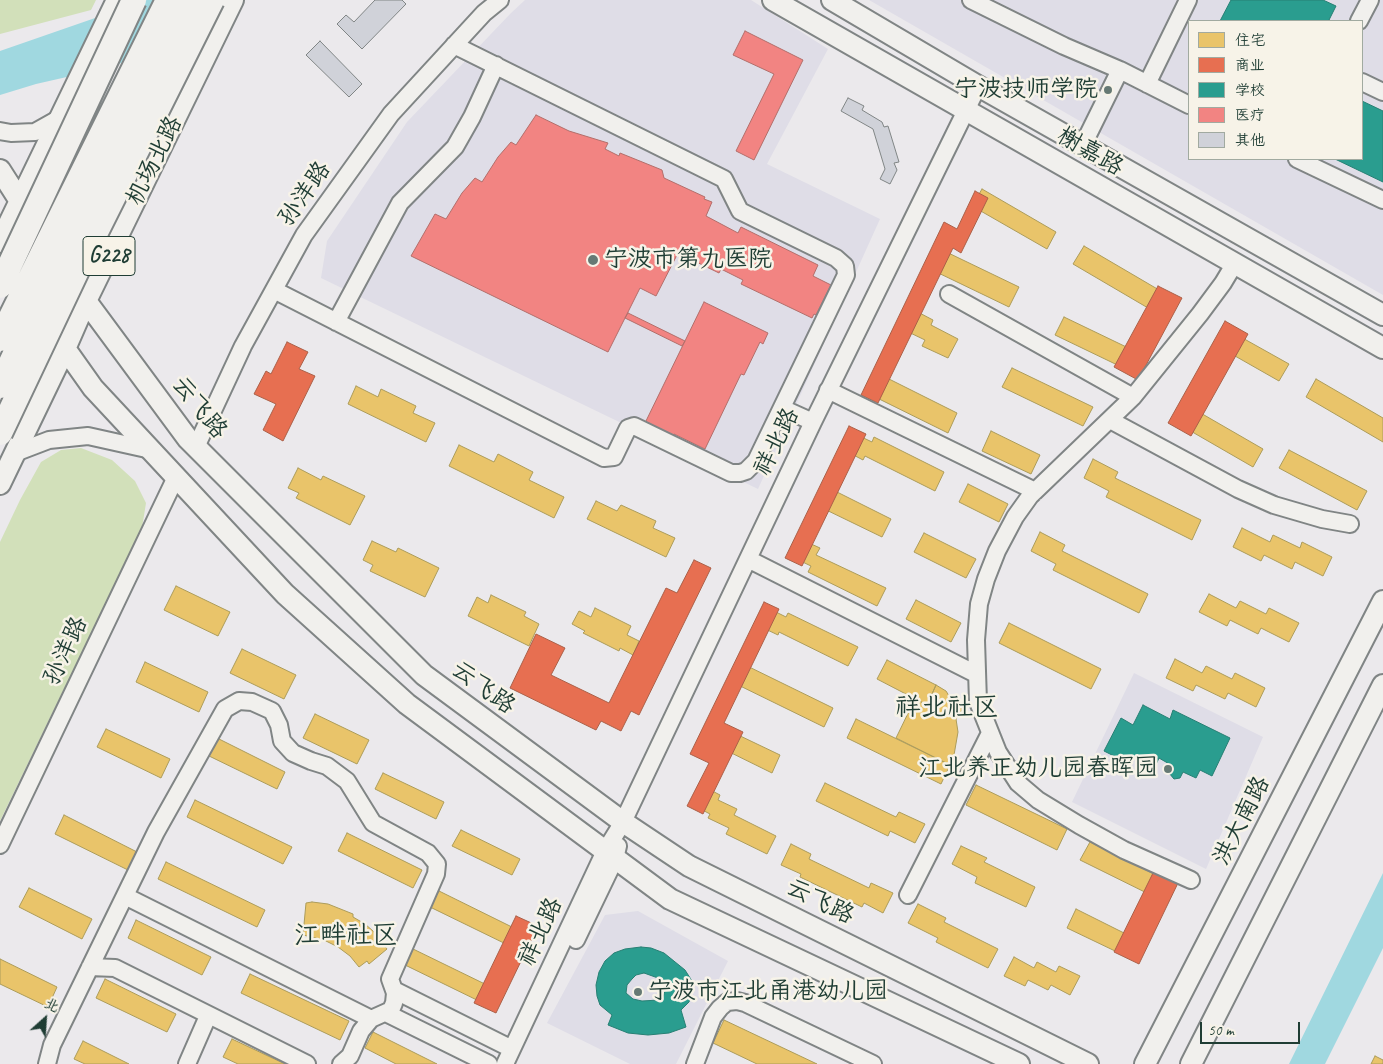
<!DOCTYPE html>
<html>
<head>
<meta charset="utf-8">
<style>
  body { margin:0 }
  #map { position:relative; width:1383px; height:1064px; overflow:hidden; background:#ebe9ec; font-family:Caveat,"LXGW WenKai TC",sans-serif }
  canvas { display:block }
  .legend { position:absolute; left:1188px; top:20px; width:175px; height:140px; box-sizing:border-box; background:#f7f3e8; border:1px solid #a1aaa0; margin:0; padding:6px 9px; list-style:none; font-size:15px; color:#1f3d34 }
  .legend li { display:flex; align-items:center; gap:10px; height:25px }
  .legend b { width:25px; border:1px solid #a1aaa0 }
  .north { position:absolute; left:20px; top:994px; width:50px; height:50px; -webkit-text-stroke:4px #f7f3e8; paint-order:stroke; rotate:26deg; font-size:14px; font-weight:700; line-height:20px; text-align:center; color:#1f3d34 }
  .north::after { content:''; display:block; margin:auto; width:18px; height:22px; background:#1f3d34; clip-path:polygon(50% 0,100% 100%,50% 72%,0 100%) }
  .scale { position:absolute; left:1200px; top:1022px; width:100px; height:22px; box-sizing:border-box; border:2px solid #1f3d34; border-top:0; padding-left:6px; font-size:15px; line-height:18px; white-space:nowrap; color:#1f3d34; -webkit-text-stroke:4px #f7f3e8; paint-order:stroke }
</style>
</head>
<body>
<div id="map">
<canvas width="1383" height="1064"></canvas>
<ul class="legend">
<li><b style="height:14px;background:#e9c46a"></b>住宅</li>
<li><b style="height:14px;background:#e76f51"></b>商业</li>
<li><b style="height:14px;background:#2a9d8f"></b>学校</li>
<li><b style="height:14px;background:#f28482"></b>医疗</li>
<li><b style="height:14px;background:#d0d2d9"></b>其他</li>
</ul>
<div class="north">北</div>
<div class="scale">50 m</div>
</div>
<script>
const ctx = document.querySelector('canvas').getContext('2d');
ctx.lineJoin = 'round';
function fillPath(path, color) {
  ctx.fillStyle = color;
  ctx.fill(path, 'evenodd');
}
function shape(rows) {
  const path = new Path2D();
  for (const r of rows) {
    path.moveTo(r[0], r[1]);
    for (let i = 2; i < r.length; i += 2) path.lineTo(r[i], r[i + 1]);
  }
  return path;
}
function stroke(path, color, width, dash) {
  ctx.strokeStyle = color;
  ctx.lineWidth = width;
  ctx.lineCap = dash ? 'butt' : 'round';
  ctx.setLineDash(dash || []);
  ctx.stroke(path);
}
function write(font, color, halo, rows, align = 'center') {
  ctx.font = font + ' Caveat,"LXGW WenKai TC",sans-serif';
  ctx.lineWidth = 5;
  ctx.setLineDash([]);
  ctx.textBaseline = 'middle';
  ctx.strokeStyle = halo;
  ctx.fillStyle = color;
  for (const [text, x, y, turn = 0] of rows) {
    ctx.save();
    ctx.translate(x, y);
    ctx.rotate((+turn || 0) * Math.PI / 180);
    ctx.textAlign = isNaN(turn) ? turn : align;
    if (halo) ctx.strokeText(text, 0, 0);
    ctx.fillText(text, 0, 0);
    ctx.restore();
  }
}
fillPath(shape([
  [525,0,751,0,828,49,767,164,880,219,758,489,321,278,327,241,407,122,511,13],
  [869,0,1383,0,1383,295],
  [1189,21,1362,21,1362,159,1189,159],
  [1134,673,1263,737,1206,869,1072,802],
  [638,911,728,961,676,1064,630,1064,547,1023,605,915]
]), '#dfdde7');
fillPath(shape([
  [0,0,96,0,91,10,0,34],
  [81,448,112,460,135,481,146,503,142,528,0,821,0,542,20,500,41,462,61,450]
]), '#d2e0ba');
fillPath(shape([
  [147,0,245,0,115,66,36,84,0,95,0,51],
  [1383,873,1383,948,1325,1064,1289,1064]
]), '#a0d8e0');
const homes = shape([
  [982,189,1056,232,1047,249,972,206,982,189],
  [1084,246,1171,297,1160,315,1073,264,1084,246],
  [938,248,1019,287,1009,307,928,268,938,248],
  [910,308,933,320,931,325,958,339,948,358,922,346,925,340,900,328,910,308],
  [1064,317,1143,355,1134,373,1055,335,1064,317],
  [1230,331,1289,364,1279,381,1221,348,1230,331],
  [1012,368,1093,407,1083,426,1002,387,1012,368],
  [879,374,957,413,948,433,869,394,879,374],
  [1316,379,1383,418,1383,442,1306,397,1316,379],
  [356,386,378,397,381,389,416,406,413,413,435,423,426,442,348,404,356,386],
  [1185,404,1263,449,1253,467,1175,422,1185,404],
  [991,431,1040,455,1031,474,982,451,991,431],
  [851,432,872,442,874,437,944,472,935,491,865,456,863,460,842,449,851,432],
  [459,445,494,462,498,454,533,472,529,480,564,497,554,518,449,466,459,445],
  [1289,450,1367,491,1357,510,1279,468,1289,450],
  [1093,459,1118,472,1115,478,1201,520,1192,540,1106,497,1109,491,1084,478,1093,459],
  [298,468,321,480,323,476,365,496,350,525,296,498,299,493,288,488,298,468],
  [968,484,1008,504,999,522,959,502,968,484],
  [825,486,891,519,882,537,816,505,825,486],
  [596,501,617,511,621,505,656,521,653,528,675,538,666,557,587,519,596,501],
  [1242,528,1270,542,1273,535,1300,548,1302,542,1332,557,1323,576,1295,562,1292,569,1264,555,1261,561,1233,547,1242,528],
  [1040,532,1065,545,1062,551,1148,594,1139,613,1053,570,1056,564,1031,551,1040,532],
  [924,533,976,559,966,578,914,552,924,533],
  [798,538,820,548,816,555,886,588,877,606,808,572,811,566,790,556,798,538],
  [372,541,396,552,398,548,439,568,425,597,370,571,373,565,363,560,372,541],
  [176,586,230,612,218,636,164,610,176,586],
  [1209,594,1236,608,1240,601,1266,614,1269,608,1299,623,1289,642,1261,628,1258,634,1230,620,1227,626,1199,612,1209,594],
  [491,595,526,612,524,616,539,624,529,646,468,616,477,597,488,603,491,595],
  [916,600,961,623,951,642,906,619,916,600],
  [766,607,786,617,788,613,858,647,848,666,779,632,778,635,757,625,766,607],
  [595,608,631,626,627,635,639,641,633,655,620,648,619,651,583,633,585,631,572,624,579,611,591,617,595,608],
  [1009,623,1101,669,1091,689,999,643,1009,623],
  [242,649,296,675,284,699,230,673,242,649],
  [1175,659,1202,673,1206,666,1232,679,1235,673,1265,688,1256,707,1228,693,1225,699,1196,685,1193,691,1166,678,1175,659],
  [887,660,936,685,927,705,877,679,887,660],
  [145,662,208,692,199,712,136,682,145,662],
  [739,662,833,708,824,727,730,681,739,662],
  [936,685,946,691,951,699,959,702,962,706,962,710,956,719,958,732,954,755,950,765,896,738,915,699,927,705,936,685],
  [315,714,369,740,357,764,303,738,315,714],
  [856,719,950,765,941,784,847,738,856,719],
  [711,722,780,755,772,773,703,739,711,722],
  [106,729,170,759,161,778,97,747,106,729],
  [215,737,285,772,277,789,207,755,215,737],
  [383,773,444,802,436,819,375,789,383,773],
  [825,783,896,817,899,812,925,824,915,843,890,831,888,836,816,801,825,783],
  [701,785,720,795,718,800,737,809,734,815,776,836,767,854,726,834,729,828,708,818,710,814,691,804,701,785],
  [976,785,1067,829,1057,850,966,805,976,785],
  [195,800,292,847,283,864,187,817,195,800],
  [64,815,139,853,130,871,55,834,64,815],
  [461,830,520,859,512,875,452,846,461,830],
  [347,833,422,870,413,888,338,851,347,833],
  [1090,842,1176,885,1167,903,1080,860,1090,842],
  [791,844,811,854,809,859,869,888,871,883,893,893,883,913,864,903,862,907,800,877,801,874,781,865,791,844],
  [961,846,987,858,984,862,1035,887,1026,907,975,883,977,877,952,864,961,846],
  [166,862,265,910,257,927,158,879,166,862],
  [29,888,92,919,82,939,19,907,29,888],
  [439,891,518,930,510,946,430,907,439,891],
  [312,902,328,904,353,914,353,917,365,924,373,931,387,949,369,964,367,961,359,967,350,956,338,947,324,940,303,935,306,903,312,902],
  [918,904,946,918,944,922,998,949,988,968,936,942,938,938,908,923,918,904],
  [1076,909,1146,944,1138,962,1067,928,1076,909],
  [136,920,211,957,202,975,128,938,136,920],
  [411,948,491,987,483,1003,403,964,411,948],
  [1014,957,1034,968,1037,962,1056,972,1059,966,1080,976,1070,995,1051,985,1048,990,1028,980,1025,986,1004,976,1014,957],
  [0,959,57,987,48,1007,0,984,0,959],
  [250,974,349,1021,340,1040,241,993,250,974],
  [105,979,176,1014,167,1032,96,998,105,979],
  [724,1020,817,1064,757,1064,713,1043,724,1020],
  [373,1032,437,1064,396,1064,365,1048,373,1032],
  [232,1039,285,1064,238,1064,223,1057,232,1039],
  [83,1041,129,1064,85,1064,74,1059,83,1041],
  [1375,1056,1383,1060,1383,1064,1371,1064,1375,1056]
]);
fillPath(homes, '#e9c46a');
stroke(homes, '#ac9c5a', 1);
const shops = shape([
  [975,191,988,198,961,253,953,248,878,403,861,395,944,222,957,229,975,191],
  [1158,286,1182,298,1138,380,1114,367,1158,286],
  [1225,321,1248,334,1191,436,1168,423,1225,321],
  [287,342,308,352,299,369,315,376,283,441,263,430,276,404,254,394,266,371,271,374,287,342],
  [849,426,866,434,802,566,785,558,849,426],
  [694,560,711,568,639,715,631,711,621,731,601,721,596,730,510,688,536,634,565,648,551,675,609,703,666,588,677,593,694,560],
  [764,602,779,609,724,723,743,732,703,814,687,806,709,763,690,754,764,602],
  [1154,871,1178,883,1139,964,1114,952,1154,871],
  [516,916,538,926,496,1013,474,1003,516,916]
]);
fillPath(shops, '#e76f51');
stroke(shops, '#ab6048', 1);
const schools = shape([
  [1231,0,1323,0,1336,6,1329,20,1331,21,1220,21,1231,0],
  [1362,101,1383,111,1383,182,1335,159,1362,159,1362,101],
  [1143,705,1170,719,1173,710,1230,738,1212,776,1200,770,1196,778,1183,772,1180,778,1174,779,1169,773,1171,765,1159,758,1152,773,1145,774,1141,767,1144,760,1132,755,1126,768,1121,770,1116,769,1113,762,1116,757,1104,751,1121,718,1133,725,1143,705],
  [641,947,651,948,664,953,685,970,692,981,692,993,689,1002,681,1010,686,1027,669,1033,648,1035,628,1033,608,1025,612,1015,600,1005,597,996,596,985,599,972,605,961,614,953,625,949,641,947],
  [644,973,658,978,666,988,663,997,659,1000,642,1001,633,999,626,993,627,985,632,979,636,975,644,973]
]);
fillPath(schools, '#2a9d8f');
stroke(schools, '#278074', 1);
const health = shape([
  [745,31,803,60,754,160,736,151,774,74,733,55,745,31],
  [536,115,569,131,608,143,605,149,619,156,620,153,662,170,664,178,705,197,704,199,712,202,706,216,738,233,741,227,818,265,813,276,831,285,816,315,814,314,812,318,741,284,743,280,721,269,719,273,678,253,656,296,640,288,608,352,411,256,435,214,446,219,462,193,475,178,482,182,498,157,511,142,516,145,536,115],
  [704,302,768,333,763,344,760,342,744,375,741,374,705,449,674,434,673,437,645,423,704,302],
  [628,313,685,341,682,346,625,318,628,313]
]);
fillPath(health, '#f28482');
stroke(health, '#b36f6b', 1);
const building = shape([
  [375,0,402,0,406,4,362,49,337,24,346,15,354,22,375,0],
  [320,41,362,84,349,97,306,55,320,41],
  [848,98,864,106,862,110,882,122,884,127,888,126,899,162,894,163,897,170,890,184,880,179,885,169,873,129,841,111,848,98]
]);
fillPath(building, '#d0d2d9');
stroke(building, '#808585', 1);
const minor = shape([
  [971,0,1064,46,1120,70,1189,105],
  [1359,21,1370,0],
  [1362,82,1383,92],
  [1147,84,1188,0],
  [0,131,11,133,35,132,60,118],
  [1083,145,1120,70],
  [1297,159,1383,200],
  [274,290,604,458,614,457,628,428,634,426,731,473,740,473,746,471,756,461,846,275,845,266,836,258,740,211,724,179,454,45],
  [949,294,1133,397],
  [336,322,400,203,455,147,472,117,496,65],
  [828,390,1035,491],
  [782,408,813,422],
  [1110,420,1238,489,1274,505,1322,519,1350,524],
  [196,447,243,346,304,235,391,114,484,13,500,0],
  [15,453,49,440,88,436,151,450],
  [748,559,976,674],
  [0,845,176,477],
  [1191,880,1124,850,1079,825,1038,800,1018,783,998,752,978,702,976,640,979,604,986,579,997,551,1015,517,1030,496,1133,397,1200,314,1223,283,1235,263],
  [908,895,990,733],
  [125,896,371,1019],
  [576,940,615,859,618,846],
  [90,967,115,968,307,1064],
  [394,990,512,1049],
  [386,1013,489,1064],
  [47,1064,52,1045,156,832,225,709,239,701,252,702,272,711,279,725,282,741,293,753,311,761,327,766,347,781,373,823,428,853,437,864,436,874,390,979,395,993,394,1003,391,1010,371,1019,361,1031,350,1056,341,1064],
  [187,1064,208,1016],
  [505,1064,605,851,623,822,813,422,978,86],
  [695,1064,713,1017,720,1008,727,1002,737,1001,745,1003,873,1064]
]);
const major = shape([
  [773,0,1383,348],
  [832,0,978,86,1383,315],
  [0,170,39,231],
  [0,242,117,0],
  [65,270,86,301,188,439,424,675,623,822,689,866,1088,1064],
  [42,316,93,388,285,594,407,704,670,899,1019,1064],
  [0,484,65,349,86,301,233,0],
  [1145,1064,1383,601],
  [1191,1064,1383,685]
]);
stroke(minor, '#808585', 20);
stroke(major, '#808585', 24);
stroke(minor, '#f1f0ed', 16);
stroke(major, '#f1f0ed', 20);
const highwayBridge = shape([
  [0,286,134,0],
  [0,339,168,0],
  [0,386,57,265,188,0],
  [0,433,80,264,212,0]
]);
stroke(highwayBridge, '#808585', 28, []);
stroke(highwayBridge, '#f1f0ed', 24);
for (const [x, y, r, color] of [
  [1108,90,5,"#667974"],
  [593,260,6,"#667974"],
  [1168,769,5,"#667974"],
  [638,992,5,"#667974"]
]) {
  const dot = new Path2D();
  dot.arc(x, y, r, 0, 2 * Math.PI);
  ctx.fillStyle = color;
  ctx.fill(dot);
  stroke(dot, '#f7f3e8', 2);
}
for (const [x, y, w] of [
  [109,256,52]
]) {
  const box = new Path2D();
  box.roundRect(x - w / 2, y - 19.5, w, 39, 4);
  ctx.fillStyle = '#f7f3e8';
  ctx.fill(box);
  stroke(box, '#1f3d34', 1);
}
write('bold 22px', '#1f3d34', null, [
  ["G228",109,256]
]);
write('24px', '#1f3d34', '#f7f3e8', [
  ["宁波技师学院",1098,90],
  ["宁波市第九医院",604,260,"left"],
  ["江北养正幼儿园春晖园",1158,769],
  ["宁波市江北甬港幼儿园",648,992,"left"]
], 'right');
write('24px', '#1f3d34', '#f7f3e8', [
  ["榭嘉路",1090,152,30],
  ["机场北路",155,161,-64],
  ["孙洋路",305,194,-55],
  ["云飞路",199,408,51],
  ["祥北路",777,442,-64],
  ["孙洋路",66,651,-65],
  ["云飞路",483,688,36],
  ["洪大南路",1242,821,-63],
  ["云飞路",820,902,26],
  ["祥北路",541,932,-65]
]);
write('26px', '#1f3d34', '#f7f3e8', [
  ["祥北社区",947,708],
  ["江畔社区",346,936]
]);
</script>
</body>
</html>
